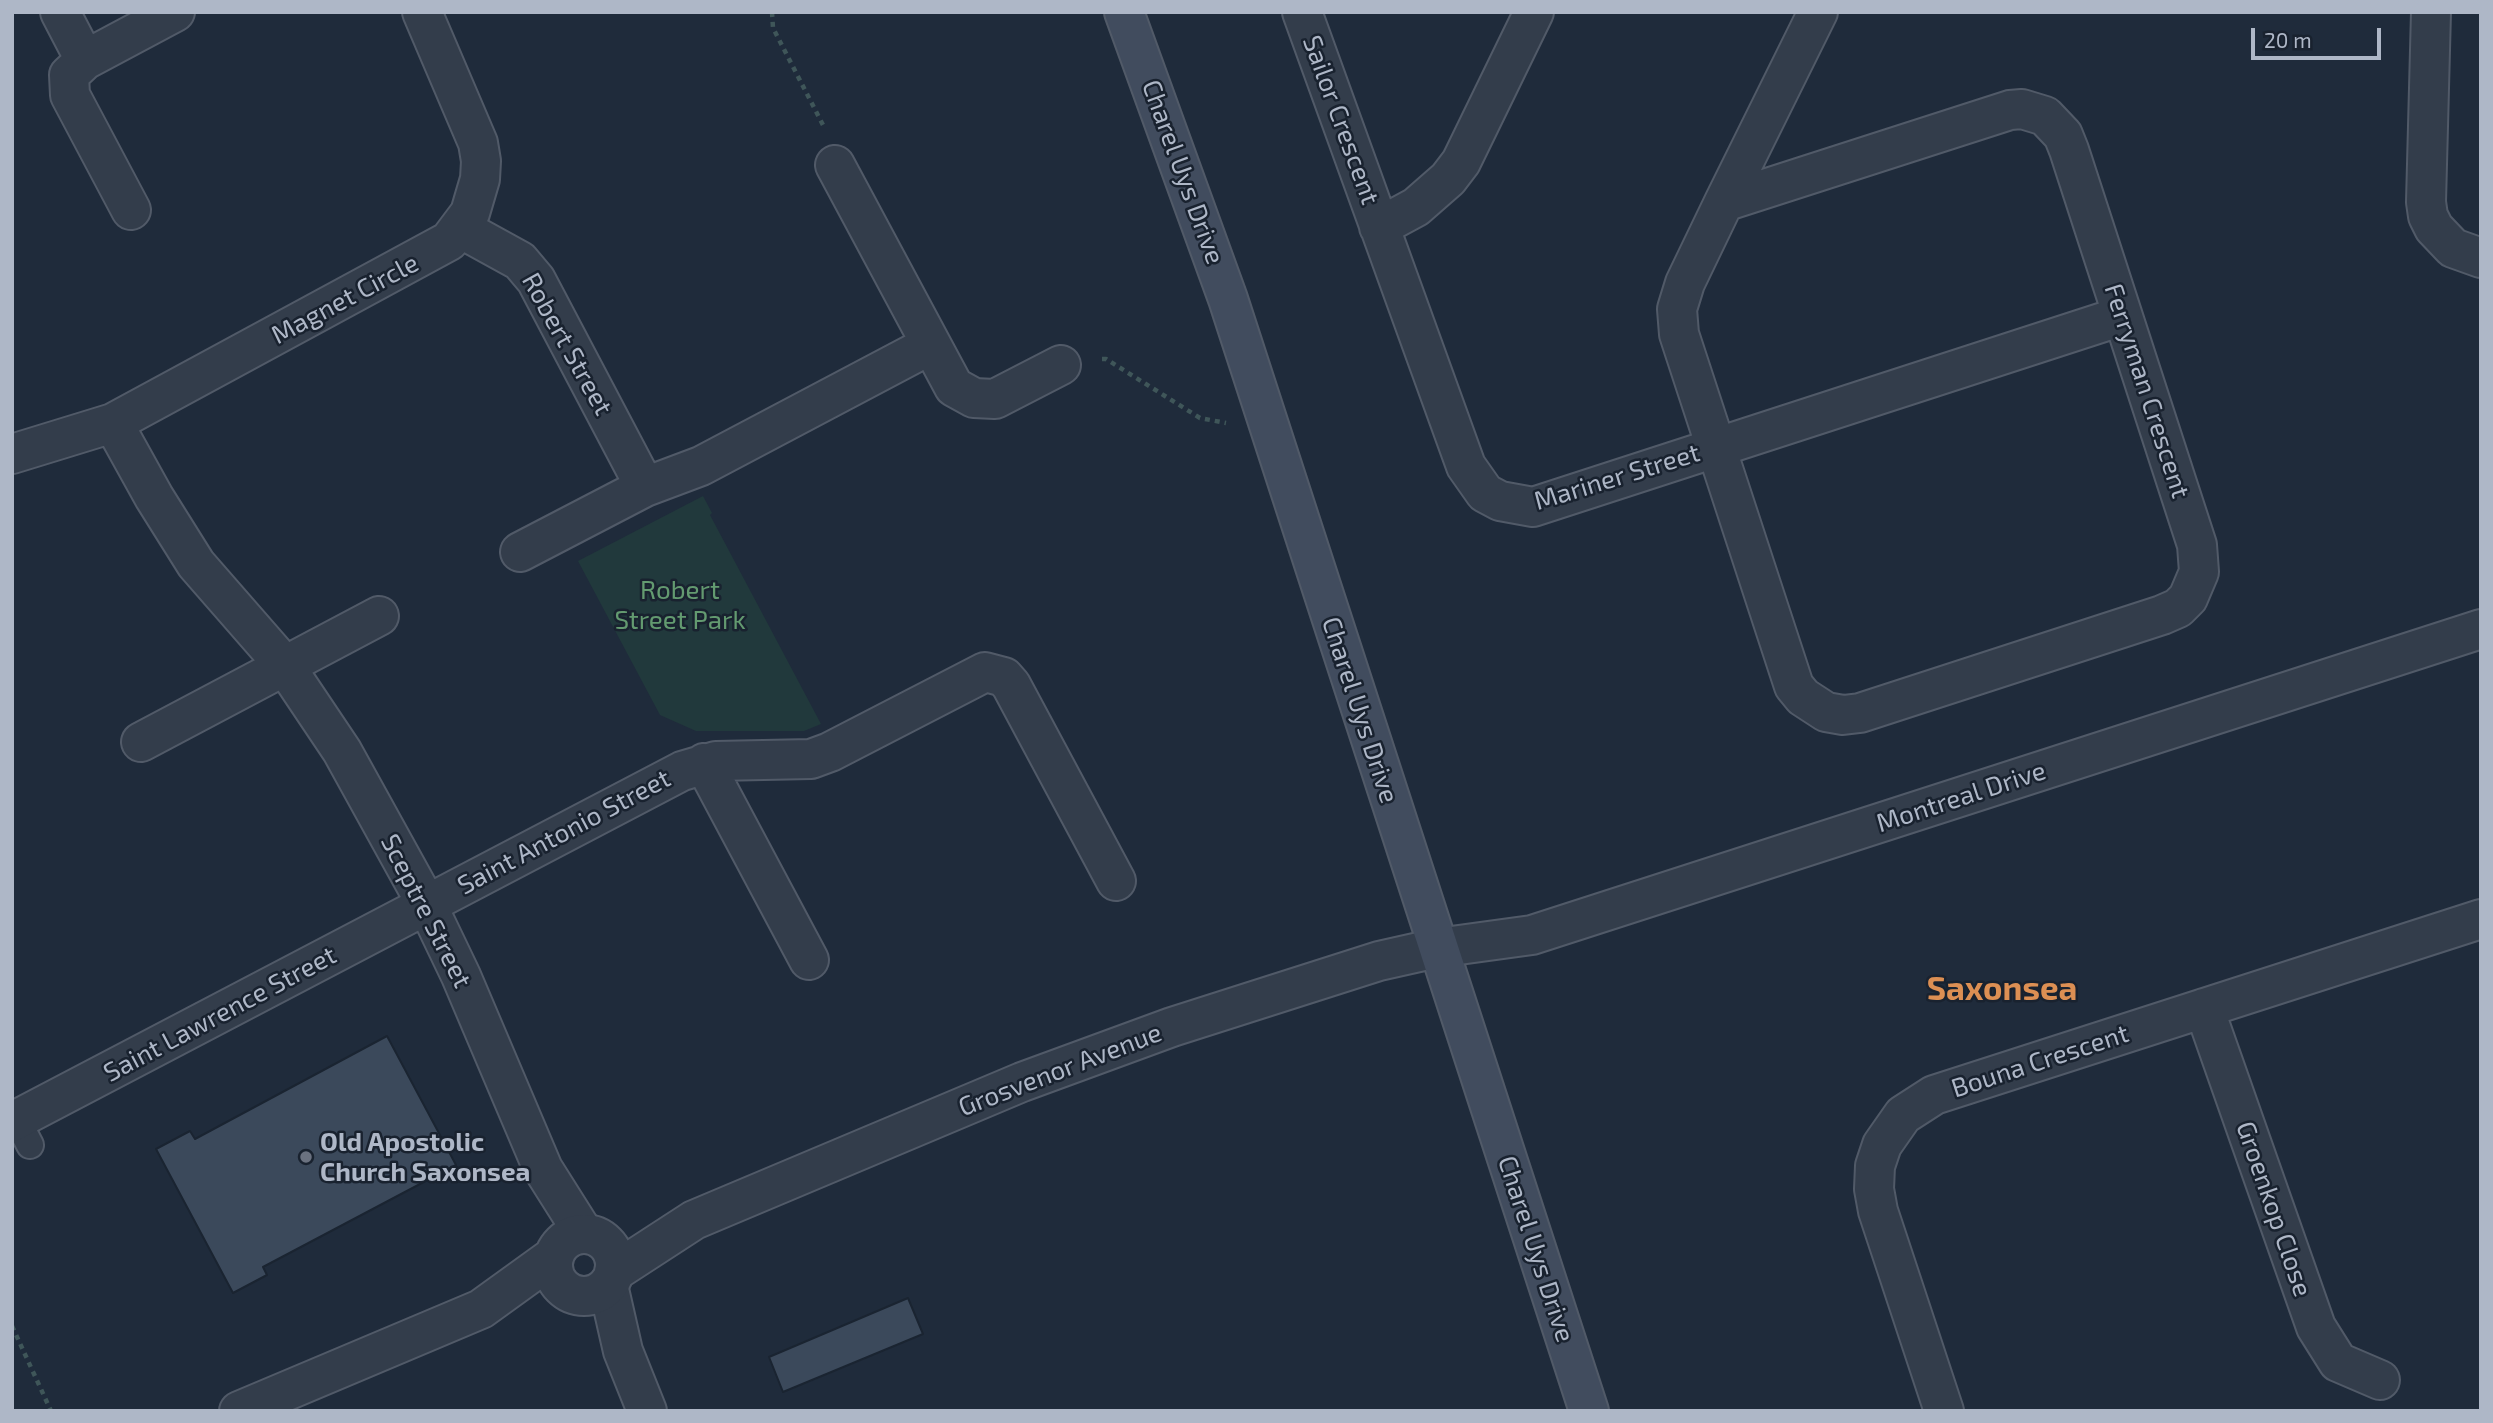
<!DOCTYPE html>
<html>
<head>
<meta charset="utf-8">
<style>
  body { margin:0 }
  #map { position:relative; width:2493px; height:1423px; overflow:hidden; background:#1f2b3b; font-family:"Exo 2",sans-serif }
  canvas { display:block }
  .frame { position:absolute; inset:0; border:14px solid #aeb7c7; pointer-events:none }
  .scale { position:absolute; left:2251px; top:28px; width:130px; height:32px; box-sizing:border-box; border:4px solid #aeb7c7; border-top:0; padding-left:9px; font-size:21px; line-height:24px; white-space:nowrap; color:#aeb7c7; -webkit-text-stroke:5px #19222f; paint-order:stroke }
</style>
</head>
<body>
<div id="map">
<canvas width="2493" height="1423"></canvas>
<div class="frame"></div>
<div class="scale">20 m</div>
</div>
<script>
const ctx = document.querySelector('canvas').getContext('2d');
ctx.lineJoin = 'round';
function fillPath(path, color) {
  ctx.fillStyle = color;
  ctx.fill(path, 'evenodd');
}
function shape(rows) {
  const path = new Path2D();
  for (const r of rows) {
    if (r.length === 3) {
      path.moveTo(r[0] + r[2], r[1]);
      path.arc(r[0], r[1], r[2], 0, 2 * Math.PI);
      continue;
    }
    path.moveTo(r[0], r[1]);
    for (let i = 2; i < r.length; i += 2) path.lineTo(r[i], r[i + 1]);
  }
  return path;
}
function stroke(path, color, width, dash) {
  ctx.strokeStyle = color;
  ctx.lineWidth = width;
  ctx.lineCap = dash ? 'butt' : 'round';
  ctx.setLineDash(dash || []);
  ctx.stroke(path);
}
function write(font, color, halo, rows, align = 'center') {
  ctx.font = font + ' "Exo 2",sans-serif';
  ctx.lineWidth = 5;
  ctx.setLineDash([]);
  ctx.textBaseline = 'middle';
  ctx.strokeStyle = halo;
  ctx.fillStyle = color;
  for (const [text, x, y, turn = 0] of rows) {
    ctx.save();
    ctx.translate(x, y);
    ctx.rotate((+turn || 0) * Math.PI / 180);
    ctx.textAlign = isNaN(turn) ? turn : align;
    if (halo) ctx.strokeText(text, 0, 0);
    ctx.fillText(text, 0, 0);
    ctx.restore();
  }
}
fillPath(shape([
  [703,496,712,513,710,515,821,724,804,731,696,731,660,715,578,561]
]), '#21393c');
const building = shape([
  [387,1036,456,1165,263,1267,267,1275,233,1293,156,1149,190,1131,195,1139,387,1036],
  [908,1298,923,1334,783,1392,769,1357,908,1298]
]);
fillPath(building, '#3b495b');
stroke(building, '#1a2431', 2);
const service = shape([
  [17,1120,30,1145]
]);
const minor = shape([
  [60,12,85,60],
  [1302,12,1466,466,1485,493,1500,501,1533,507,2122,316],
  [2431,12,2426,202,2428,216,2434,228,2453,248,2481,258],
  [835,165,954,387,974,398,995,399,1061,365],
  [1724,202,2010,110,2022,109,2045,116,2063,135,2069,150,2197,545,2199,572,2188,598,2178,608,2162,615,1860,713,1843,715,1826,712,1803,697,1794,686,1679,334,1677,309,1685,283,1724,202,1818,12],
  [131,210,70,95,69,75,85,60,175,12],
  [1379,227,1416,207,1448,179,1461,162,1534,12],
  [460,228,520,261,536,280,645,487],
  [113,423,154,497,196,564,285,666,342,751,427,905,461,976,543,1169,584,1234],
  [12,454,113,423,449,241,470,213,480,179,481,161,478,143,422,12],
  [520,552,645,487,701,466,930,345],
  [141,742,379,616],
  [704,763,809,960],
  [2204,1008,2316,1327,2338,1362,2380,1380],
  [12,1122,682,771,716,761,811,759,830,752,985,672,1004,677,1011,685,1116,881],
  [608,1285,623,1351,647,1411],
  [1944,1411,1878,1211,1874,1189,1875,1166,1882,1145,1903,1115,1934,1095,2481,919]
]);
const tertiary = shape([
  [584,1265,31],
  [614,1272,694,1220,1022,1082,1172,1027,1379,961,1437,948,1532,935,2481,629],
  [239,1411,481,1309,553,1257]
]);
const secondary = shape([
  [1124,12,1228,299,1589,1411]
]);
stroke(service, '#515a68', 30);
stroke(minor, '#515a68', 42);
stroke(tertiary, '#515a68', 42);
stroke(secondary, '#515a68', 42);
stroke(shape([
  [772,12,773,28,823,125],
  [1102,359,1106,359,1200,418,1226,423],
  [12,1326,51,1411]
]), '#3f5659', 4.5, [5, 5]);
stroke(service, '#333d4b', 26);
stroke(minor, '#333d4b', 38);
stroke(tertiary, '#333d4b', 38);
stroke(secondary, '#414c5e', 38);
for (const [x, y, r, color] of [
  [306,1157,7,"#6b7280"]
]) {
  const dot = new Path2D();
  dot.arc(x, y, r, 0, 2 * Math.PI);
  ctx.fillStyle = color;
  ctx.fill(dot);
  stroke(dot, '#19222f', 2.5);
}
write('26px', '#aeb7c7', '#19222f', [
  ["Sailor Crescent",1341,120,70],
  ["Charel Uys Drive",1183,172,70],
  ["Magnet Circle",345,299,-28],
  ["Robert Street",567,344,61],
  ["Ferryman Crescent",2147,391,72],
  ["Mariner Street",1617,477,-17],
  ["Charel Uys Drive",1360,710,72],
  ["Montreal Drive",1961,797,-18],
  ["Saint Antonio Street",564,832,-28],
  ["Sceptre Street",426,911,63],
  ["Saint Lawrence Street",220,1014,-28],
  ["Bouna Crescent",2040,1061,-18],
  ["Grosvenor Avenue",1060,1070,-21],
  ["Groenkop Close",2274,1209,71],
  ["Charel Uys Drive",1536,1249,72]
]);
write('26px', '#639a70', '#19222f', [
  ["Robert",680,590],
  ["Street Park",680,620]
]);
write('bold 26px', '#aeb7c7', '#19222f', [
  ["Old Apostolic",320,1142],
  ["Church Saxonsea",320,1172]
], 'left');
write('bold 33px', '#dc8f53', '#19222f', [
  ["Saxonsea",2002,989]
]);
</script>
</body>
</html>
